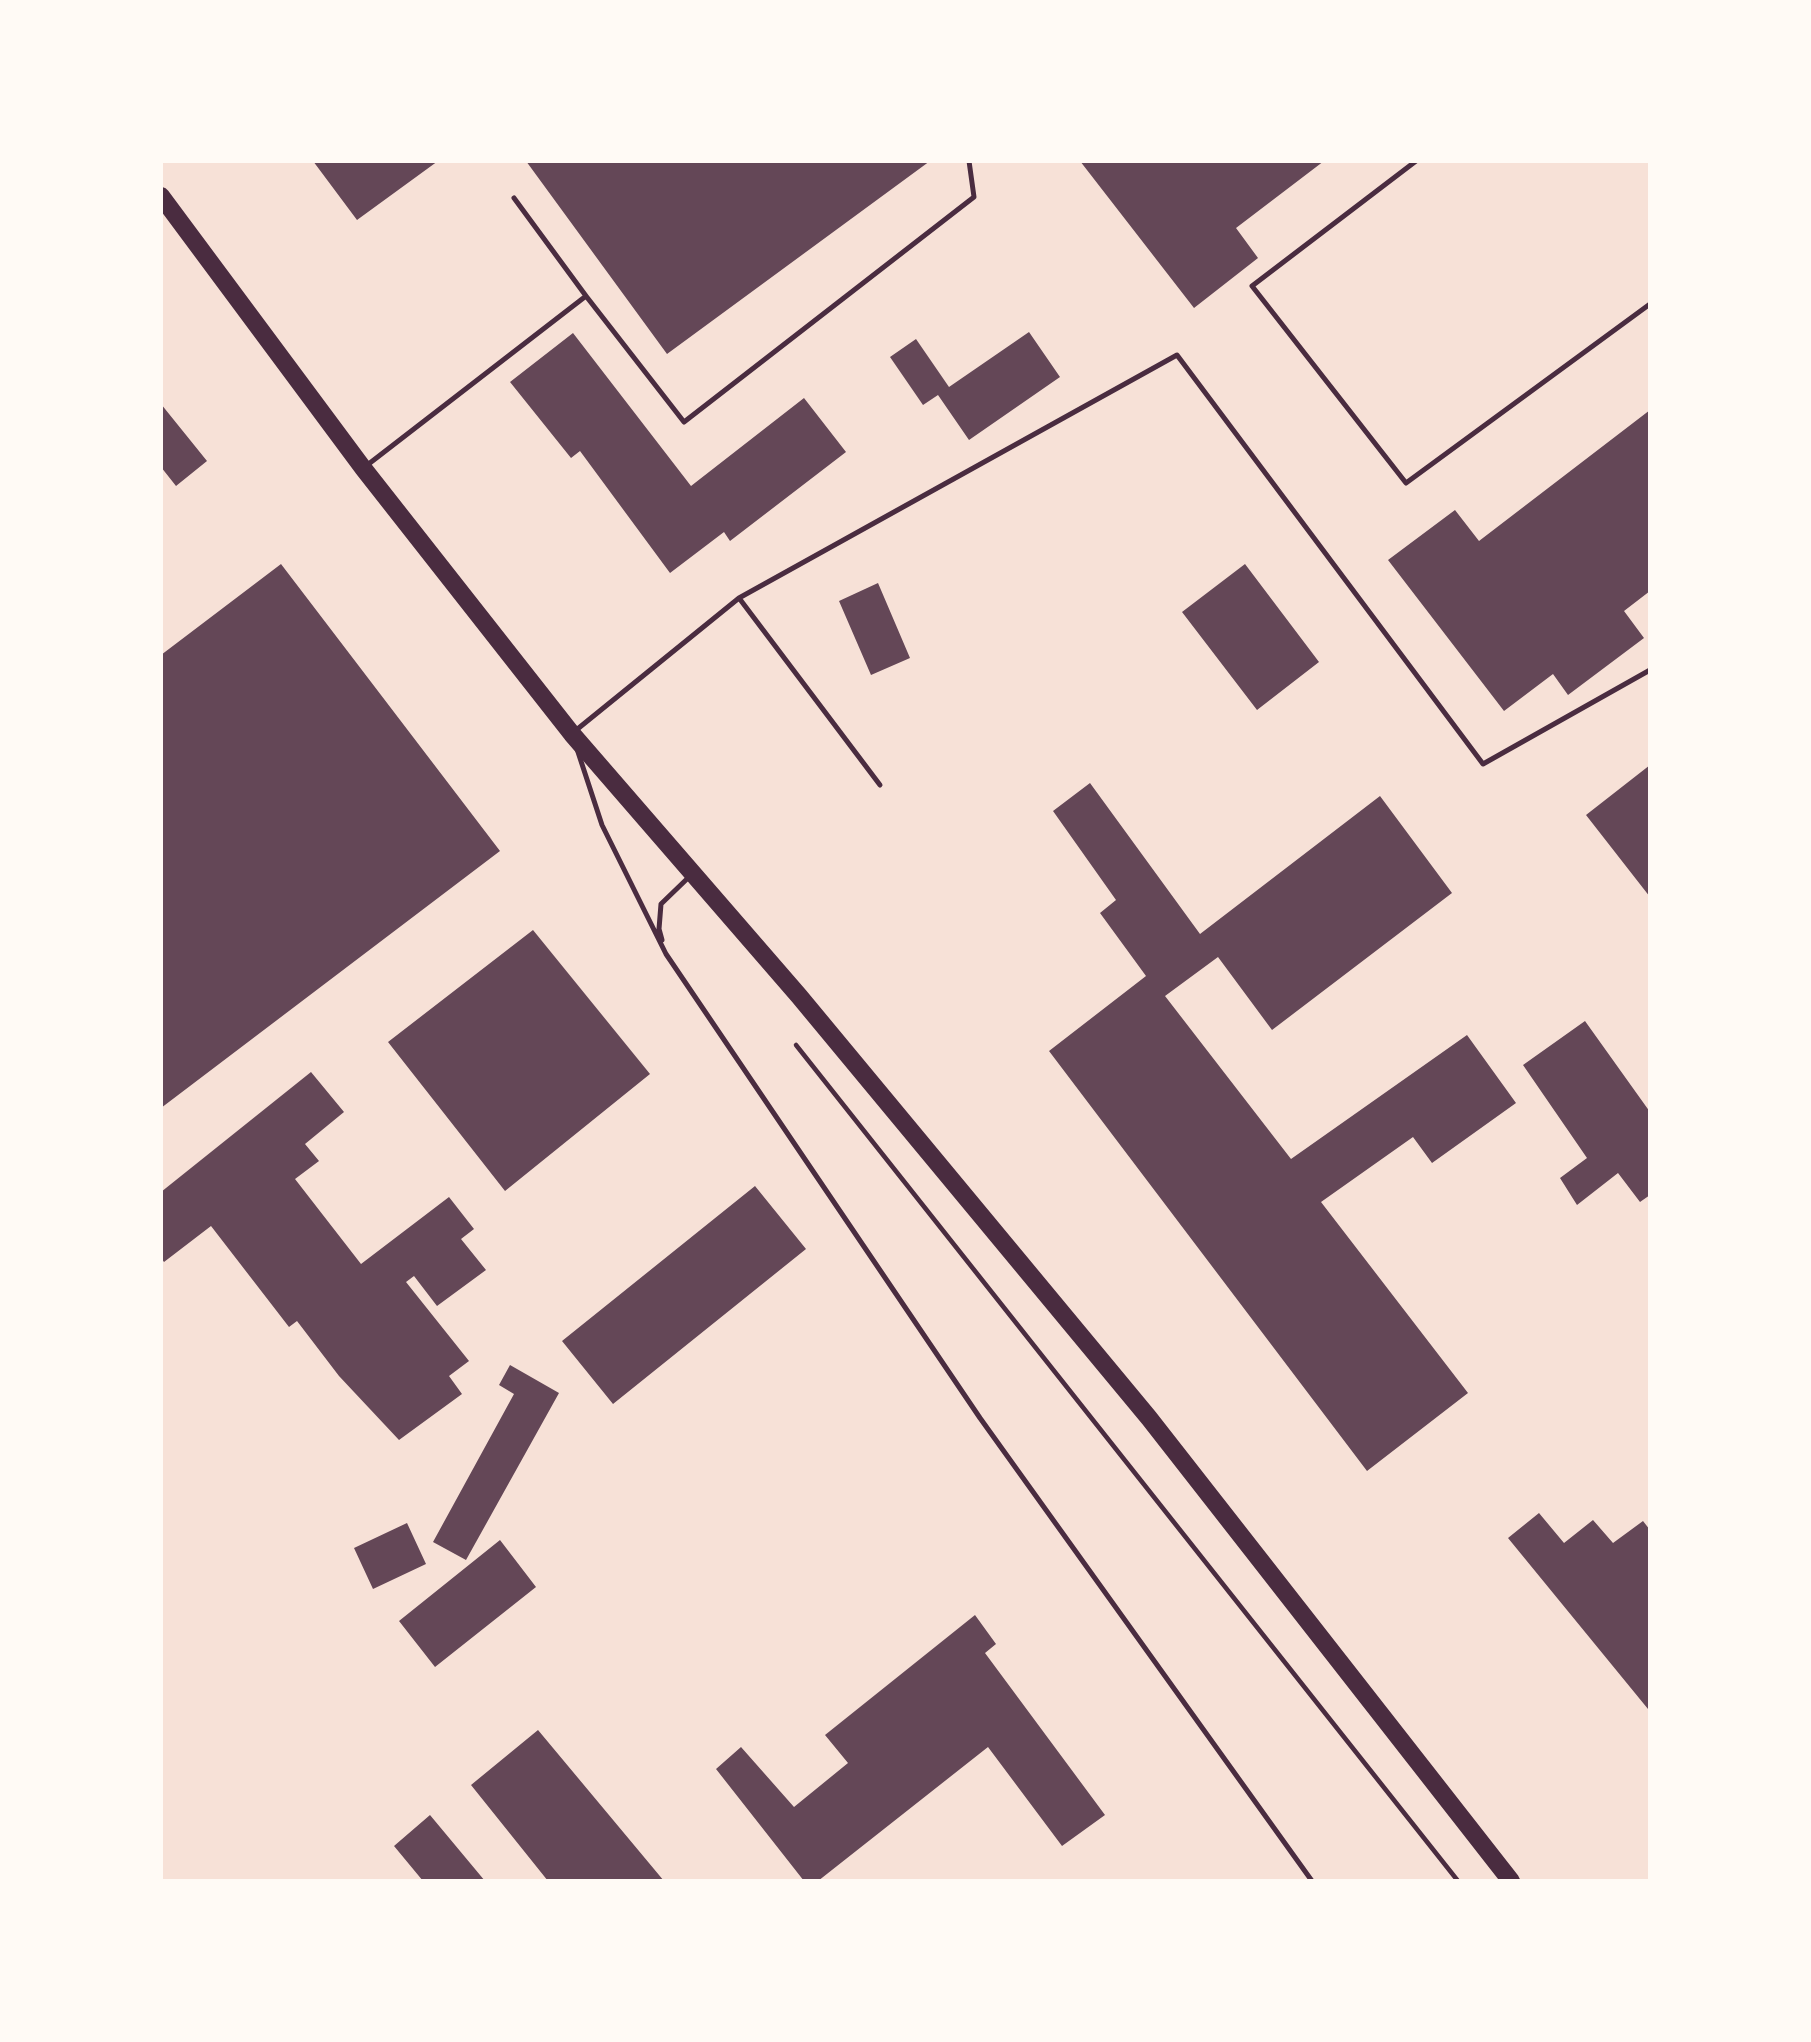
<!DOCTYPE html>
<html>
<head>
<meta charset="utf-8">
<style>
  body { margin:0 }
  #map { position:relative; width:1811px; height:2042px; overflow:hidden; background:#f7e1d7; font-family:"DM Sans",sans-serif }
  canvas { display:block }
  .frame { position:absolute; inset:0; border:163px solid #fffaf5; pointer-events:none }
</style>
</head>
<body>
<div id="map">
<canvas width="1811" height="2042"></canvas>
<div class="frame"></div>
</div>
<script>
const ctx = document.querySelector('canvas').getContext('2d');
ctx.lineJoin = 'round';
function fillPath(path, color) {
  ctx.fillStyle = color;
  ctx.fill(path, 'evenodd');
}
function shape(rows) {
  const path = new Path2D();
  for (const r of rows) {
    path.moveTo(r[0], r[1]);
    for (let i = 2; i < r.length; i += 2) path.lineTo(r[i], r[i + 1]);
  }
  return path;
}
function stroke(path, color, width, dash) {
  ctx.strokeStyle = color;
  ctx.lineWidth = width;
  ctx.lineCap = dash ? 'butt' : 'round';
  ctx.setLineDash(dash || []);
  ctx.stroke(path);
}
fillPath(shape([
  [313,161,438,161,357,220],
  [526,161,930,161,667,354],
  [1080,161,1324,161,1236,228,1258,258,1194,308],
  [1029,332,1060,377,969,440,938,395,923,405,890,357,916,339,949,387],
  [573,333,691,486,804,398,846,452,730,541,724,532,670,573,580,451,571,458,510,382],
  [161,404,207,461,176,486,161,467],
  [1650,410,1650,591,1624,611,1644,638,1568,695,1553,674,1504,711,1388,560,1455,510,1479,541],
  [281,564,500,851,161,1108,161,655],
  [1245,564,1319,662,1257,710,1182,612],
  [878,583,910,658,871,675,839,601],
  [1650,765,1650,897,1586,815],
  [1090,783,1200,934,1380,796,1452,893,1272,1030,1218,957,1165,996,1291,1159,1467,1035,1516,1103,1432,1163,1413,1137,1321,1202,1468,1393,1367,1471,1049,1051,1146,976,1100,913,1116,900,1053,811],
  [533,930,650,1074,505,1191,388,1042],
  [1585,1021,1650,1112,1650,1195,1640,1202,1618,1173,1577,1205,1560,1178,1587,1158,1523,1065],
  [311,1072,344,1112,305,1144,319,1161,295,1179,361,1264,449,1197,474,1229,461,1239,486,1270,437,1306,414,1276,406,1282,469,1361,449,1376,462,1394,399,1440,339,1376,297,1321,289,1327,211,1226,164,1262,161,1258,161,1192],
  [755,1186,806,1249,613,1404,562,1341],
  [510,1365,559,1393,466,1560,433,1542,514,1394,499,1385],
  [1539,1513,1564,1543,1593,1520,1613,1543,1643,1521,1650,1530,1650,1707,1648,1709,1508,1538],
  [407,1523,426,1564,373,1589,354,1548],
  [500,1540,536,1587,435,1667,399,1621],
  [975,1615,996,1644,985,1653,1105,1815,1062,1846,988,1747,818,1881,804,1881,716,1769,741,1747,794,1807,848,1763,825,1735],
  [538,1730,664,1881,548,1881,471,1785],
  [430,1815,485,1881,423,1881,394,1846]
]), '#644757');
stroke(shape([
  [796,1045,1458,1881]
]), '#4a2c40', 4.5);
stroke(shape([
  [1416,161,1252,286,1406,483,1650,304],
  [514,198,586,296],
  [366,466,586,296,684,422,974,197,969,161],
  [739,598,880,785],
  [575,731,739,598,1177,355,1483,764,1650,670],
  [577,749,602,825,666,954,980,1418,1312,1881],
  [662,940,659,929,661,904,690,876]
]), '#4a2c40', 5);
stroke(shape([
  [161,196,363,468,572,734,799,996,1149,1418,1511,1881]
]), '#4a2c40', 18);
</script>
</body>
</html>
